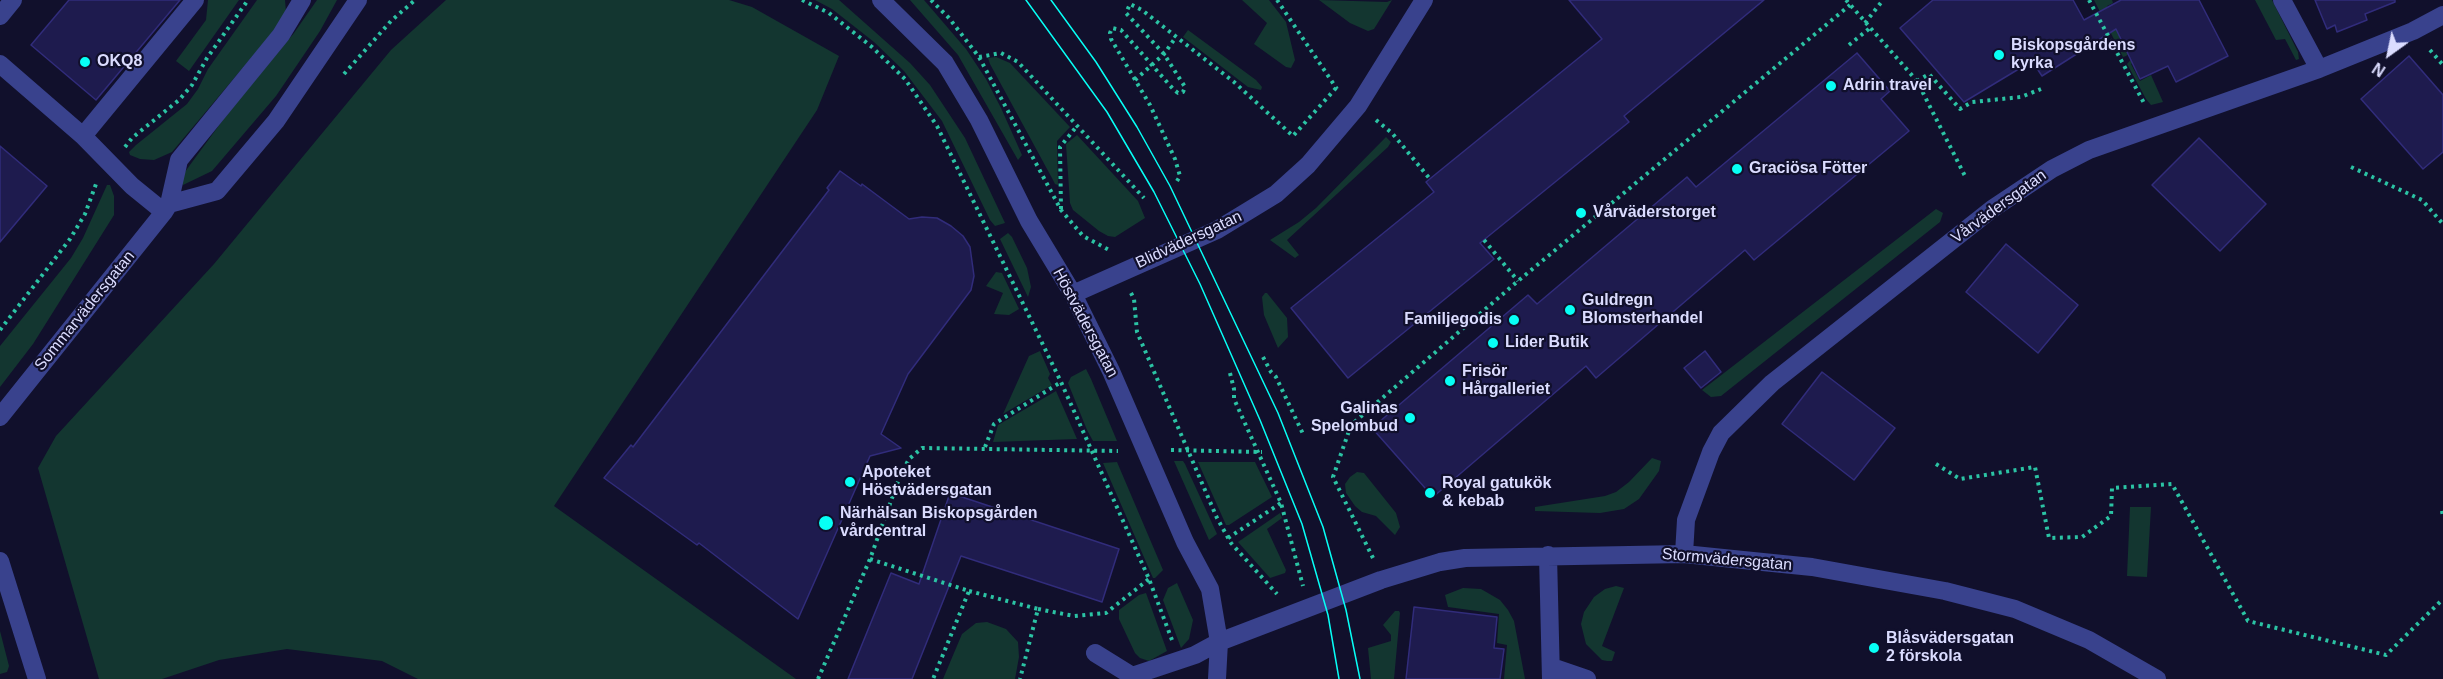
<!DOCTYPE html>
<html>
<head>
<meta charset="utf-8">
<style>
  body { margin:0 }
  #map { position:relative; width:2443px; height:679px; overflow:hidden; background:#11102c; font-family:Arial,sans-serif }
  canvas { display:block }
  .north { position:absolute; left:2359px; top:24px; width:60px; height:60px; -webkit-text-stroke:4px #11102c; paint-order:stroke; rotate:213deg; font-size:16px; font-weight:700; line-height:24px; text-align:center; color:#dbdcff }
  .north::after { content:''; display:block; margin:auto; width:21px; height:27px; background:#dbdcff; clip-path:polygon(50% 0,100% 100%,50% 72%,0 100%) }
</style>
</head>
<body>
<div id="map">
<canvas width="2443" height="679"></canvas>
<div class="north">N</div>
</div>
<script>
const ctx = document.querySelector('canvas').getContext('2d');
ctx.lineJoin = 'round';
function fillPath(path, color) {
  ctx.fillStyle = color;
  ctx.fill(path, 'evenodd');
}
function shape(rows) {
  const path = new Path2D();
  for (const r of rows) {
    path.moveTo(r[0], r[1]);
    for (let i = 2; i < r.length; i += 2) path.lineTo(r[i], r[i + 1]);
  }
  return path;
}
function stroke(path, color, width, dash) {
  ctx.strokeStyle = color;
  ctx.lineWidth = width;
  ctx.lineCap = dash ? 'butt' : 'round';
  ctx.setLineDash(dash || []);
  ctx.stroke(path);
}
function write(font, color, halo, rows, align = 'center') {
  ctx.font = font + ' Arial,sans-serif';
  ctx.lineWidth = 4.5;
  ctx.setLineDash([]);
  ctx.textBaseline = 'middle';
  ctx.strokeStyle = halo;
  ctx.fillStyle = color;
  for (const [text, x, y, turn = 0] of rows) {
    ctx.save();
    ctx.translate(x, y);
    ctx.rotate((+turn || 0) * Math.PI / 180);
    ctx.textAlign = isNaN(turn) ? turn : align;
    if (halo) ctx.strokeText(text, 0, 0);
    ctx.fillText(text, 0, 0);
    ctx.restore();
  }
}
fillPath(shape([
  [208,0,239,0,189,71,176,61,206,20],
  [257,0,285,0,286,12,282,20,267,39,172,152,154,160,140,159,130,155,129,152,136,145,187,104,198,89,208,69],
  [317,0,337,0,320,31,276,96,212,171,183,185,179,180,228,113,294,33],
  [446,0,729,0,752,7,839,56,817,110,554,506,796,679,418,679,382,661,287,649,219,660,162,679,99,679,38,468,56,436,214,264,391,50],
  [815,0,839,0,910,63,930,85,965,138,1005,223,995,226,990,220,942,121,904,71,874,42,832,9],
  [910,0,924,0,966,49,986,79,1001,108,1022,155,1018,160,958,55],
  [1242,0,1269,0,1286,22,1295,60,1291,68,1286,67,1254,44,1267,23],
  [1319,0,1387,2,1392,0,1374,29,1368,31,1350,23],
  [2094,0,2112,0,2113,3,2107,6,2131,52,2126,56,2123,57],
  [2255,0,2272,0,2298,52,2299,59,2296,60,2285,39,2276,40],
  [1188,30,1256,80,1262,87,1261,90,1248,87,1183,37],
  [2135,55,2142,57,2131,64,2140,81,2151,75,2163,102,2151,105,2146,99,2127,64],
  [996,57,1010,63,1070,127,1057,141,1058,185,1055,184,1053,180,990,64,988,58],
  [1077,135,1138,201,1145,218,1115,237,1108,236,1099,231,1073,210,1070,203,1066,144],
  [1386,137,1391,142,1388,147,1287,240,1299,255,1295,258,1270,240,1299,222,1316,208],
  [107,185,110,185,114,196,114,215,33,344,0,387,0,346,71,258,83,238],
  [1936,209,1943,213,1940,222,1721,396,1711,397,1702,390],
  [1008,233,1012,237,1027,268,1031,287,1028,297,1000,239],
  [996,272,1002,273,1019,309,1009,315,994,314,1003,293,986,286],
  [1265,293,1267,293,1287,318,1288,337,1278,348,1264,315,1262,297],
  [1040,351,1050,374,1048,378,1052,385,1003,414,1029,356],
  [1086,369,1091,379,1117,441,1093,441,1087,430,1068,383,1071,377],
  [1056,391,1077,439,993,442,998,425],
  [1652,458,1661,461,1659,471,1639,499,1624,509,1600,513,1535,511,1535,507,1605,496,1616,492,1629,482],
  [1174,461,1183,461,1185,464,1217,534,1209,540],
  [1117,462,1163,570,1155,578,1153,578,1103,463],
  [1198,462,1255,462,1272,497,1229,525,1226,525],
  [1357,472,1364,473,1396,513,1400,527,1395,535,1376,516,1362,512,1355,506,1346,493,1345,484,1350,477],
  [2130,507,2151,507,2147,577,2127,576],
  [1280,513,1282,518,1267,529,1286,570,1285,573,1270,578,1238,542],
  [1177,583,1193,620,1189,639,1181,648,1163,600,1168,588],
  [1616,586,1624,588,1602,646,1615,652,1612,661,1607,661,1602,660,1586,644,1581,624,1584,612,1594,597,1605,589],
  [1463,588,1481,589,1500,600,1508,610,1514,621,1525,679,1504,679,1507,645,1497,643,1499,614,1448,607,1445,595],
  [1146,593,1167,651,1149,661,1140,658,1135,653,1119,619,1119,610,1139,595],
  [1395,611,1399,611,1400,613,1394,679,1371,679,1368,648,1391,641,1391,635,1383,625],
  [987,622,1006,629,1018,642,1019,657,1015,679,943,679,962,634,976,623],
  [0,631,9,666,7,672,0,674]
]), '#133630');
const building = shape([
  [69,0,180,0,96,100,31,45,69,0],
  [1569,0,1764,0,1624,116,1629,122,1480,243,1494,259,1348,378,1291,308,1434,192,1426,182,1602,39,1569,0],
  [1933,0,2073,0,2084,20,2121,0,2199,0,2228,56,2176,82,2168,66,2140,79,2116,29,2042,76,2032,61,1964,102,1900,28,1933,0],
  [2315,0,2395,0,2395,2,2365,14,2367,20,2337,32,2335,25,2327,29,2315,0],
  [1857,53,1890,91,1881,99,1909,131,1754,260,1745,250,1596,378,1586,366,1433,497,1372,428,1528,295,1537,304,1687,177,1696,187,1857,53],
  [2409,56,2443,95,2443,152,2423,169,2361,99,2409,56],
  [2199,138,2266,204,2220,251,2152,185,2199,138],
  [0,146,47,186,0,242,0,146],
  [840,171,861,186,862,184,909,219,922,217,937,218,951,226,963,236,970,247,974,276,971,290,908,374,881,434,901,448,870,456,798,619,699,543,697,545,604,478,631,445,633,447,829,190,827,188,840,171],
  [2006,244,2078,305,2038,353,1966,292,2006,244],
  [1705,351,1721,372,1701,388,1684,368,1705,351],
  [1822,372,1895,428,1854,480,1782,424,1822,372],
  [950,493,1119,549,1102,602,961,556,912,679,848,679,891,573,919,584,950,493],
  [1414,607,1497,617,1494,648,1504,649,1500,679,1406,679,1414,607]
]);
fillPath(building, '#1e1b4e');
stroke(building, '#312c7b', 1.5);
stroke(shape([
  [802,0,829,13,872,47,905,79,937,126,1061,382,1149,579,1172,640],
  [931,0,949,18,979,57,1061,210,1083,236,1111,251],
  [1277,0,1337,89],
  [1846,0,1917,81,1965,176],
  [2089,0,2145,105],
  [1865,23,1883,0],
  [1849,45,1870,28],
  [2430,50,2443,65],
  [979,57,1001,53,1018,62,1144,198],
  [344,74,391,21,415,0],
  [1135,80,1164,54,1176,37],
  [1917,81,1929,74,1960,109,1972,102,2021,97,2041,89],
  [1376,120,1392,133,1430,179],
  [125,147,132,138,179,100,192,85,207,58,248,0],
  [2351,167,2422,200,2443,224],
  [1177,181,1180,176,1175,159,1150,105,1111,39,1110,33,1112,28,1121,30,1174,90,1178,93,1183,92,1185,87,1164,54,1126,13,1130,4,1142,10,1234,82,1293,136,1336,88],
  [1061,209,1060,147,1077,126],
  [1484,240,1518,281],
  [1131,293,1134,299,1137,332,1217,518,1231,543,1277,594],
  [0,330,70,239,85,214,96,184],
  [1263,357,1271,372,1276,377,1304,436],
  [1230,373,1234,389,1234,399,1281,503,1303,586],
  [985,447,994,424,1061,382],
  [1171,450,1262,452],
  [1936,464,1960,479,2035,467,2049,538,2082,537,2111,516,2112,488,2172,484,2248,621,2386,655,2443,599],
  [2442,511,2443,517],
  [1228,538,1281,503],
  [1373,558,1333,477,1351,425,1518,281,1850,5],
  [870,559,969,591,933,679],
  [969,591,1038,609,1020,679],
  [1038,609,1074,616,1106,613,1149,579],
  [818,679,870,559,900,476,909,459,922,448,1118,451]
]), '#2bc3a4', 4, [3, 4.5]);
stroke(shape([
  [881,0,945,63,979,120,1029,221,1073,294,1111,371,1185,542,1210,589,1219,642,1217,679],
  [2282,0,2319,69],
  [0,16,13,0],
  [0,64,83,136],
  [169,204,217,191,276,121,358,0],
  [164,212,132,186,83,136,195,0],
  [1073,294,1217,230,1276,194,1308,165,1358,106,1424,0],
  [0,417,164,212,169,204,179,160,281,35,302,0],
  [1684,554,1686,520,1711,452,1721,433,1772,383,1992,209,2052,169,2089,150,2319,69,2413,31,2443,15],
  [1548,555,1551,679],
  [0,561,37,679],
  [1095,653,1132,676,1195,655,1219,642,1381,580,1440,562,1465,558,1684,554,1812,567,1945,591,2015,609,2089,640,2157,679],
  [1552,667,1587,679]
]), '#39428d', 18);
stroke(shape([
  [1026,0,1107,112,1154,192,1200,284,1260,420,1302,524,1328,615,1339,679],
  [1051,0,1096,62,1137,127,1170,186,1278,413,1323,527,1346,610,1360,679]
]), '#07fff5', 1.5);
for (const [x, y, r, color] of [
  [1999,55,6,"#07fff5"],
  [85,62,6,"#07fff5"],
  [1831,86,6,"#07fff5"],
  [1737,169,6,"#07fff5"],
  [1581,213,6,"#07fff5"],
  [1570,310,6,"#07fff5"],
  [1514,320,6,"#07fff5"],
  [1493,343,6,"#07fff5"],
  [1450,381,6,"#07fff5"],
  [1410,418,6,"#07fff5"],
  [850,482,6,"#07fff5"],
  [1430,493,6,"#07fff5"],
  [826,523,8,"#07fff5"],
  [1874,648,6,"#07fff5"]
]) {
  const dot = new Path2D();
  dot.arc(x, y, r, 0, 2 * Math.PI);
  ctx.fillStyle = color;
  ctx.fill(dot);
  stroke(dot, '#11102c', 2);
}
write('bold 16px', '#dbdcff', '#11102c', [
  ["Biskopsgårdens",2011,46],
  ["kyrka",2011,64],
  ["OKQ8",97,62],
  ["Adrin travel",1843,86],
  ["Graciösa Fötter",1749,169],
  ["Vårväderstorget",1593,213],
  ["Guldregn",1582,301],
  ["Blomsterhandel",1582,319],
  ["Familjegodis",1502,320,"right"],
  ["Lider Butik",1505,343],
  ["Frisör",1462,372],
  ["Hårgalleriet",1462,390],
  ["Galinas",1398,409,"right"],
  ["Spelombud",1398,427,"right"],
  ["Apoteket",862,473],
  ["Höstvädersgatan",862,491],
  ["Royal gatukök",1442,484],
  ["& kebab",1442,502],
  ["Närhälsan Biskopsgården",840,514],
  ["vårdcentral",840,532],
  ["Blåsvädersgatan",1886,639],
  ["2 förskola",1886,657]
], 'left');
write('16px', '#dbdcff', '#11102c', [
  ["Vårvädersgatan",1999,207,-36],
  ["Blidvädersgatan",1189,240,-25],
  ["Sommarvädersgatan",85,311,-51],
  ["Höstvädersgatan",1085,323,62],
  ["Stormvädersgatan",1727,560,5]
]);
</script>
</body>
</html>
